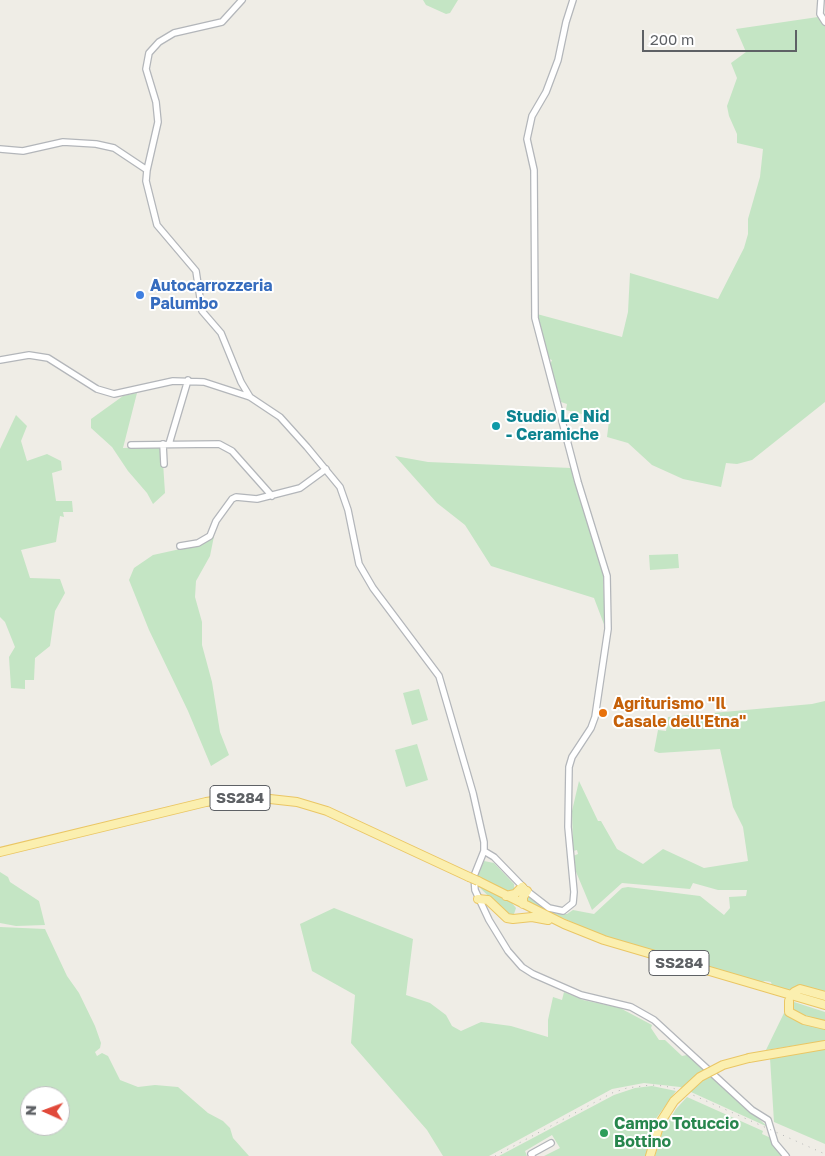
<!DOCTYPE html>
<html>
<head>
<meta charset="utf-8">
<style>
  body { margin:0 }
  #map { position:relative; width:825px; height:1156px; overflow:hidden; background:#efede6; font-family:"Golos Text",sans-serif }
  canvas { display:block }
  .north { position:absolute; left:20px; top:1086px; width:50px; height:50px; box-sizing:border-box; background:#fff; border:1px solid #bfc0c1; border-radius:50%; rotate:272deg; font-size:14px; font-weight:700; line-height:20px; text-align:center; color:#5e6165 }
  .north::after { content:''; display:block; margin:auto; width:18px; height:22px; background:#e1493a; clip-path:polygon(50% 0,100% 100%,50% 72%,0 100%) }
  .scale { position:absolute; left:642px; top:30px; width:155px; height:22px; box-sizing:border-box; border:2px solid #5e6165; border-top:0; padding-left:6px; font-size:15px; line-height:18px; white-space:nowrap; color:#5e6165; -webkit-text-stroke:4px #fff; paint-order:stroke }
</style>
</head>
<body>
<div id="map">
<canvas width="825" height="1156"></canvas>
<div class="north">N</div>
<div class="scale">200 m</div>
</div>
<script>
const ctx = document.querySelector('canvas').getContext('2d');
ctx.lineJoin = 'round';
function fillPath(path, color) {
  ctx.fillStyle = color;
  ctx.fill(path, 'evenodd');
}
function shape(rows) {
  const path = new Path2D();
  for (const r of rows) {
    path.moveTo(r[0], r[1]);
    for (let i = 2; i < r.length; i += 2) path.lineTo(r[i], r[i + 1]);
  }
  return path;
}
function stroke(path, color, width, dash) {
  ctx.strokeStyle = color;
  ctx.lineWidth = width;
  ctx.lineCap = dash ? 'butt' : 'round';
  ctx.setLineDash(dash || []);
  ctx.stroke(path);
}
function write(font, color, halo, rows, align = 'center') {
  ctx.font = font + ' "Golos Text",sans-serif';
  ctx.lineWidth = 4;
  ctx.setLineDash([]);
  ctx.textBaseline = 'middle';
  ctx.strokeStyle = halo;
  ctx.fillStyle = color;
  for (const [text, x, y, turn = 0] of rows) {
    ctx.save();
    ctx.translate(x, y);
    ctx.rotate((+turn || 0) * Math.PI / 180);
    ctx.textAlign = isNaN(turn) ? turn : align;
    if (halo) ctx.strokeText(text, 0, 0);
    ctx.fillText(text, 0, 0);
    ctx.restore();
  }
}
fillPath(shape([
  [423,0,458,0,450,13,446,14,426,5],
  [818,17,825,25,825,402,752,460,737,464,726,463,721,487,683,479,652,465,628,443,607,437,609,421,566,410,567,404,561,402,550,365,552,360,549,359,537,314,622,337,628,312,630,273,718,299,744,248,748,234,748,219,760,177,763,149,737,143,737,134,729,116,727,106,737,78,731,63,746,52,736,29],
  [137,393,123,448,162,447,165,493,153,504,147,493,128,471,112,447,91,428,91,419,123,396],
  [16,415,27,426,21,441,27,461,47,454,61,461,62,470,52,473,56,501,72,501,73,512,63,512,64,517,60,516,56,542,21,550,30,578,60,579,65,593,55,611,50,646,35,658,34,680,25,680,25,689,11,688,9,657,15,647,5,622,0,617,0,449],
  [395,456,428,462,571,468,603,573,605,627,594,598,491,566,465,525,437,503],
  [214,536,210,556,196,581,195,597,202,622,202,645,212,682,220,732,229,755,211,766,188,711,149,630,129,580,134,568,153,555,203,544],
  [678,554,679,568,650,570,649,555],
  [419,689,428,720,412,725,403,693],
  [825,701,825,993,791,992,772,986,771,982,765,981,760,983,629,945,584,928,527,901,527,898,530,897,557,914,567,914,573,910,594,914,622,888,628,887,700,896,724,915,730,908,729,897,746,896,747,890,718,890,693,883,690,889,622,883,592,910,574,867,573,856,578,854,577,850,573,851,572,811,579,781,598,821,601,821,617,849,643,864,663,849,704,868,748,861,743,827,733,807,720,749,659,753,654,751,658,730,666,731,668,717,812,704],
  [417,744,428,780,406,787,395,750],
  [484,861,494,863,514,884,514,890,507,892,477,876],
  [0,872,8,877,10,882,39,901,45,925,16,926,0,923],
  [477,885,512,903,516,908,514,914,507,914],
  [334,908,413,939,406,995,430,1003,446,1015,452,1026,461,1031,481,1022,511,1026,548,1037,548,1020,553,997,562,1000,564,992,583,1000,620,1008,652,1025,651,1028,659,1040,665,1040,682,1056,687,1055,768,1127,680,1087,644,1083,612,1089,489,1156,443,1156,427,1130,351,1043,355,995,312,971,300,924],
  [0,927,45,929,67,976,79,993,95,1026,101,1043,100,1048,95,1052,97,1056,102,1053,108,1056,120,1080,138,1087,155,1085,178,1087,208,1113,223,1121,230,1128,233,1138,249,1156,0,1156],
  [30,1096,60,1096,60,1126,30,1126],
  [791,1001,825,1012,825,1023,807,1019,792,1012],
  [784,1013,825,1027,825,1041,766,1050],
  [825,1049,825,1144,774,1122,770,1058],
  [652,1086,676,1091,655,1120,646,1156,544,1156,560,1148,552,1135,525,1151,527,1156,499,1156,614,1095,635,1088],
  [687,1097,763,1131,762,1134,771,1138,774,1147,782,1156,655,1156,662,1132,676,1109]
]), '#c4e5c4');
const minor = shape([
  [242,0,222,22,174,33,159,42,149,53,146,69,156,102,158,122,147,170,146,181,157,225,196,271,202,311,221,333,241,382,250,397],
  [821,0,820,14,825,22],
  [0,149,23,151,63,142,96,144,114,148,147,170],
  [0,360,29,355,48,358,97,389,114,394,173,381,204,382,250,397,280,417,307,447,340,487,348,510,359,564,373,588,439,676,473,793,484,842,484,851,474,876,475,890,489,920,508,951,522,967,533,974,581,995,631,1007,654,1020,752,1110,768,1120,775,1143,786,1156],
  [163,444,164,464],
  [169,444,188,380],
  [131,445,219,444,232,451,272,496],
  [180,546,198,543,210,536,216,521,232,499,236,497,257,499,300,488,326,469],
  [484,851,494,857,527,891,549,908,563,911,573,903,574,892,568,827,569,767,572,757,591,728,595,717,608,629,607,576,578,482,535,318,534,170,527,139,532,116,546,92,558,60,566,22,573,0],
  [532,1156,531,1154,551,1143]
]);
const major = shape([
  [0,852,206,802,235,798,261,798,297,802,327,811,469,877],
  [478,881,564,924,604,940,825,1005],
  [506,896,515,894,522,887],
  [478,899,488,900,507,918,513,919,532,917,548,920],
  [523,904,523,897,527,891],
  [794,992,800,989,825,996],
  [789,1001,789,1012,804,1020,825,1025],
  [749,1058,825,1045],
  [650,1156,660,1123]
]);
stroke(minor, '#b3b6ba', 8);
stroke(major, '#eac664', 10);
stroke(minor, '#fff', 5.5);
stroke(major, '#fbefaf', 8);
stroke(shape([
  [495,1156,612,1093,627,1088,651,1085,665,1086,686,1092,825,1154]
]), '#b4b5b5', 1, [1, 6]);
const majorBridge = shape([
  [469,877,478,881],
  [660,1123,674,1101,700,1077,723,1065,749,1058]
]);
stroke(majorBridge, '#eac664', 10, []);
stroke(majorBridge, '#fbefaf', 8);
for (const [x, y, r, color] of [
  [140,295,5,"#3f7fe0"],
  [496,426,5,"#0f9aa8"],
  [603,713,5,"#e8710a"],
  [604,1133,5,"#2e9e5b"]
]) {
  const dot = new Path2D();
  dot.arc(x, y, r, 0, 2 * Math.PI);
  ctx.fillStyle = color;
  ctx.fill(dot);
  stroke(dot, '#fff', 2);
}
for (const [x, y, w] of [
  [240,798,60],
  [679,963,60]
]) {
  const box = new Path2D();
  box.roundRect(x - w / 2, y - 12.5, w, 25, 4);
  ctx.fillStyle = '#fff';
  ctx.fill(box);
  stroke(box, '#5e6165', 1);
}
write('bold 15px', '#5e6165', null, [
  ["SS284",240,798],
  ["SS284",679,963]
]);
write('bold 16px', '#366cbe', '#fff', [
  ["Autocarrozzeria",150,286],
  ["Palumbo",150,304]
], 'left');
write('bold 16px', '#0d838f', '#fff', [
  ["Studio Le Nid",506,417],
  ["- Ceramiche",506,435]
], 'left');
write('bold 16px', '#c56008', '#fff', [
  ["Agriturismo \"Il",613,704],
  ["Casale dell'Etna\"",613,722]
], 'left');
write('bold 16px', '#27864d', '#fff', [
  ["Campo Totuccio",614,1124],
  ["Bottino",614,1142]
], 'left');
</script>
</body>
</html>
